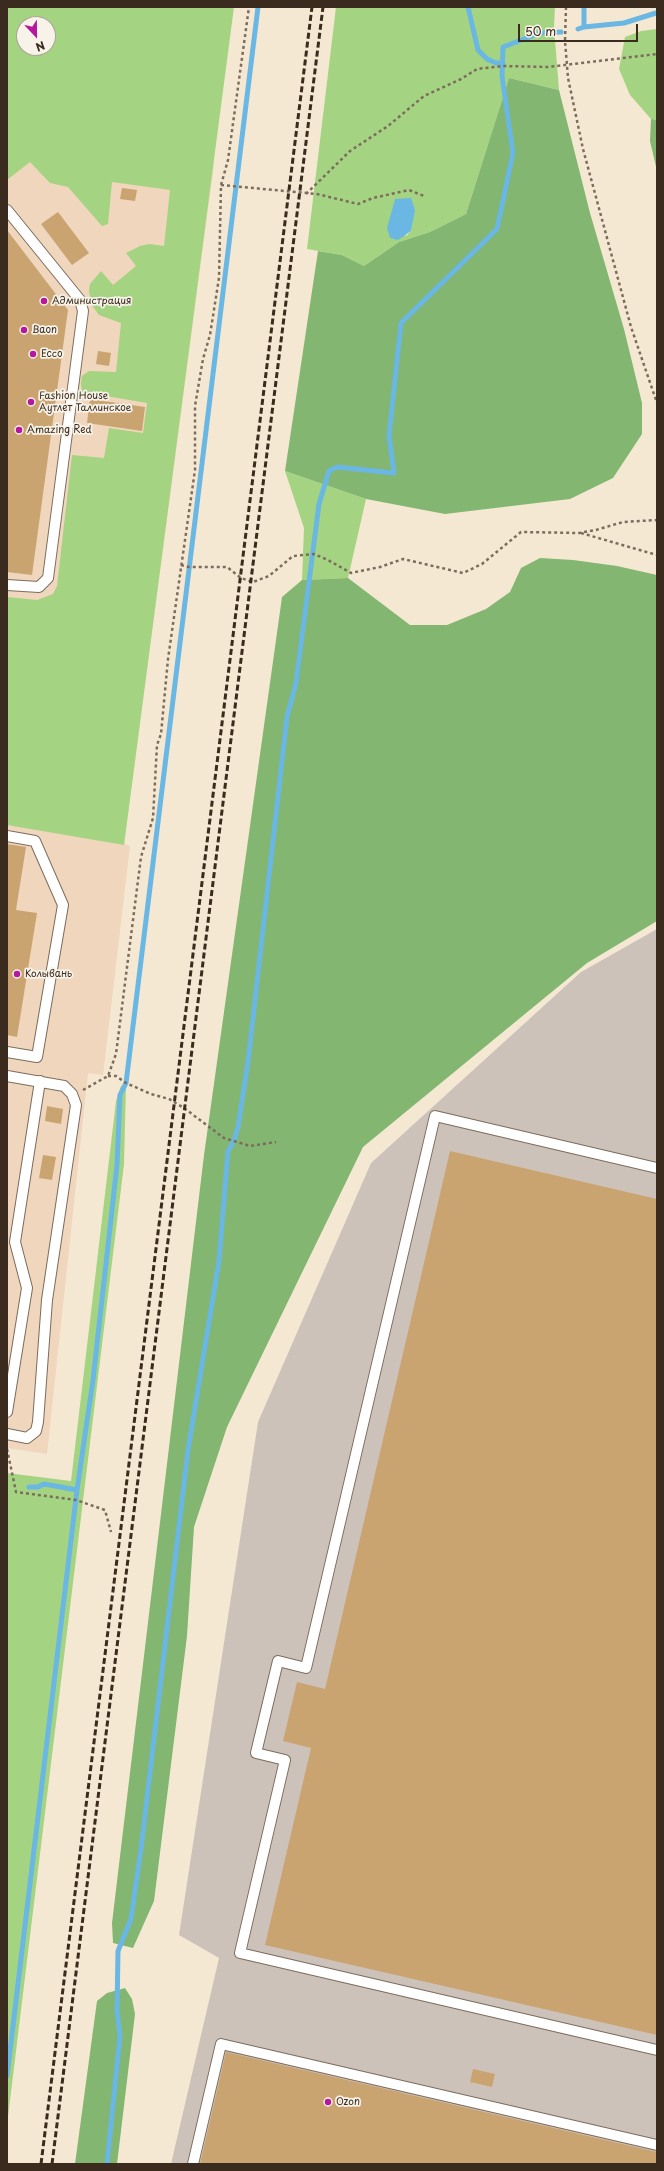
<!DOCTYPE html>
<html>
<head>
<meta charset="utf-8">
<style>
  body { margin:0 }
  #map { position:relative; width:664px; height:2171px; overflow:hidden; background:#f5e8d3; font-family:"Playpen Sans",sans-serif }
  canvas { display:block }
  .frame { position:absolute; inset:0; border:8px solid #3b2a1e; pointer-events:none }
  .north { position:absolute; left:16px; top:16px; width:40px; height:40px; box-sizing:border-box; background:#f7f3e8; border:1px solid #aca397; border-radius:50%; rotate:158deg; font-size:11px; font-weight:700; line-height:16px; text-align:center; color:#3b2a1e }
  .north::after { content:''; display:block; margin:auto; width:14px; height:18px; background:#b5179e; clip-path:polygon(50% 0,100% 100%,50% 72%,0 100%) }
  .scale { position:absolute; left:518px; top:24px; width:120px; height:18px; box-sizing:border-box; border:2px solid #3b2a1e; border-top:0; padding-left:5px; font-size:12px; line-height:14px; white-space:nowrap; color:#3b2a1e; -webkit-text-stroke:3px #f7f3e8; paint-order:stroke }
</style>
</head>
<body>
<div id="map">
<canvas width="664" height="2171"></canvas>
<div class="frame"></div>
<div class="north">N</div>
<div class="scale">50 m</div>
</div>
<script>
const ctx = document.querySelector('canvas').getContext('2d');
ctx.lineJoin = 'round';
function fillPath(path, color) {
  ctx.fillStyle = color;
  ctx.fill(path, 'evenodd');
}
function shape(rows) {
  const path = new Path2D();
  for (const r of rows) {
    path.moveTo(r[0], r[1]);
    for (let i = 2; i < r.length; i += 2) path.lineTo(r[i], r[i + 1]);
  }
  return path;
}
function stroke(path, color, width, dash) {
  ctx.strokeStyle = color;
  ctx.lineWidth = width;
  ctx.lineCap = dash ? 'butt' : 'round';
  ctx.setLineDash(dash || []);
  ctx.stroke(path);
}
function write(font, color, halo, rows, align = 'center') {
  ctx.font = font + ' "Playpen Sans",sans-serif';
  ctx.lineWidth = 3.5;
  ctx.setLineDash([]);
  ctx.textBaseline = 'middle';
  ctx.strokeStyle = halo;
  ctx.fillStyle = color;
  for (const [text, x, y, turn = 0] of rows) {
    ctx.save();
    ctx.translate(x, y);
    ctx.rotate((+turn || 0) * Math.PI / 180);
    ctx.textAlign = isNaN(turn) ? turn : align;
    if (halo) ctx.strokeText(text, 0, 0);
    ctx.fillText(text, 0, 0);
    ctx.restore();
  }
}
fillPath(shape([
  [7,138,214,164,124,844,130,846,103,1075,88,1073,47,1454,7,1448]
]), '#efd6bc');
fillPath(shape([
  [657,929,657,2164,171,2164,219,1958,179,1935,258,1422,371,1163,581,972]
]), '#cdc2b9');
fillPath(shape([
  [7,7,234,7,124,845,7,825,7,597,37,600,53,594,57,586,72,455,104,458,109,428,143,433,147,403,82,392,81,383,82,376,89,371,116,372,121,323,99,315,91,304,89,290,90,284,101,271,113,285,136,266,126,253,140,246,149,244,164,246,170,190,112,182,108,224,102,226,68,187,50,183,30,162,7,180],
  [24,24,48,24,48,48,24,48],
  [336,7,555,7,554,27,559,90,509,78,466,214,430,232,399,242,364,266,342,255,307,249],
  [395,200,412,224,411,231,406,236,393,211],
  [657,29,657,120,651,119,630,95,619,69,625,37,641,31],
  [285,471,366,499,348,578,302,580,304,528],
  [121,1086,126,1086,124,1164,7,2125,7,1473,71,1481,116,1101]
]), '#a4d482');
fillPath(shape([
  [509,78,559,90,590,213,624,329,642,403,642,434,613,478,570,499,445,514,366,499,285,471,318,251,342,255,364,266,399,242,430,232,466,214],
  [651,119,657,120,657,171,650,141],
  [540,558,573,560,617,566,657,575,657,921,587,963,363,1147,227,1427,194,1527,187,1636,154,1901,133,1948,113,1943,112,1923,204,1155,282,597,302,580,348,578,410,625,447,625,486,609,510,592,521,568],
  [125,1988,132,1999,135,2014,117,2164,75,2164,97,2001,107,1993]
]), '#83b670');
fillPath(shape([
  [411,198,415,210,411,231,398,240,390,238,387,228,395,199]
]), '#6ab7e4');
stroke(shape([
  [468,7,478,50,487,59,496,63,503,63],
  [584,27,584,7],
  [578,29,584,27,624,23,656,13],
  [29,1487,38,1487,44,1484,77,1490],
  [7,2076,77,1490,93,1380,117,1165,120,1095,126,1083,258,7],
  [107,2164,120,2036,117,2011,118,1951,131,1919,141,1849,188,1450,219,1261,228,1151,234,1141,238,1127,248,1062,287,717,296,683,319,504,329,471,337,467,394,473,389,436,401,323,497,229,513,153,502,76,503,47,540,33,561,32]
]), '#6ab7e4', 5);
fillPath(shape([
  [122,188,137,190,135,201,120,199],
  [58,212,89,253,72,265,41,224],
  [7,230,68,310,32,575,7,572],
  [98,351,111,353,109,366,96,364],
  [90,399,145,407,142,431,87,423],
  [7,844,26,847,16,910,37,913,17,1037,7,1035],
  [47,1106,63,1109,61,1124,45,1121],
  [450,1151,657,1199,657,2035,265,1945,311,1748,283,1741,297,1682,325,1689],
  [43,1155,56,1157,52,1180,39,1178],
  [226,2052,657,2152,657,2164,200,2164],
  [473,2069,495,2074,492,2087,470,2082]
]), '#caa470');
const service = shape([
  [7,210,80,300,83,311,48,578,39,587,7,585],
  [7,836,35,841,63,905,37,1057,7,1052],
  [7,1076,64,1086,72,1094,76,1105,47,1300,38,1422,36,1431,27,1438,7,1434],
  [657,1168,435,1116,306,1668,278,1661,256,1753,285,1760,240,1953,657,2050],
  [7,1412,27,1288,15,1242,40,1081],
  [193,2164,221,2044,657,2145]
]);
stroke(service, '#7c6c5d', 12);
stroke(shape([
  [566,7,565,41,568,78,583,149,631,327,657,403],
  [221,185,317,194,358,204,373,198,409,190,424,196],
  [306,194,350,151,388,126,424,96,461,79,477,69,503,66,548,67,657,54],
  [581,533,657,555],
  [181,565,189,567,227,567,241,578,253,582,269,576,293,556,314,554,328,560,351,573,380,567,403,559,463,573,482,564,521,532,579,533,596,530,623,522,657,520],
  [108,1076,116,1076,126,1083,151,1094,169,1099,184,1108,224,1138,250,1146,276,1142],
  [83,1090,108,1076,116,1054,141,857,153,818,157,745,161,734,168,659,195,470,195,406,203,359,210,335,219,278,221,185,228,160,249,7],
  [7,1449,16,1492,76,1500,105,1510,111,1532]
]), '#7c6c5d', 2.5, [3, 3]);
stroke(service, '#fff', 10);
stroke(shape([
  [41,2164,312,7],
  [52,2164,323,7]
]), '#3b2a1e', 3, [6, 3]);
for (const [x, y, r, color] of [
  [44,301,4,"#b5179e"],
  [24,330,4,"#b5179e"],
  [33,354,4,"#b5179e"],
  [31,402,4,"#b5179e"],
  [19,430,4,"#b5179e"],
  [17,974,4,"#b5179e"],
  [328,2102,4,"#b5179e"]
]) {
  const dot = new Path2D();
  dot.arc(x, y, r, 0, 2 * Math.PI);
  ctx.fillStyle = color;
  ctx.fill(dot);
  stroke(dot, '#f7f3e8', 1.5);
}
write('10px', '#3b2a1e', '#f7f3e8', [
  ["Администрация",52,301],
  ["Baon",32,330],
  ["Ecco",41,354],
  ["Fashion House",39,396],
  ["Аутлет Таллинское",39,408],
  ["Amazing Red",27,430],
  ["Колывань",25,974],
  ["Ozon",336,2102]
], 'left');
</script>
</body>
</html>
